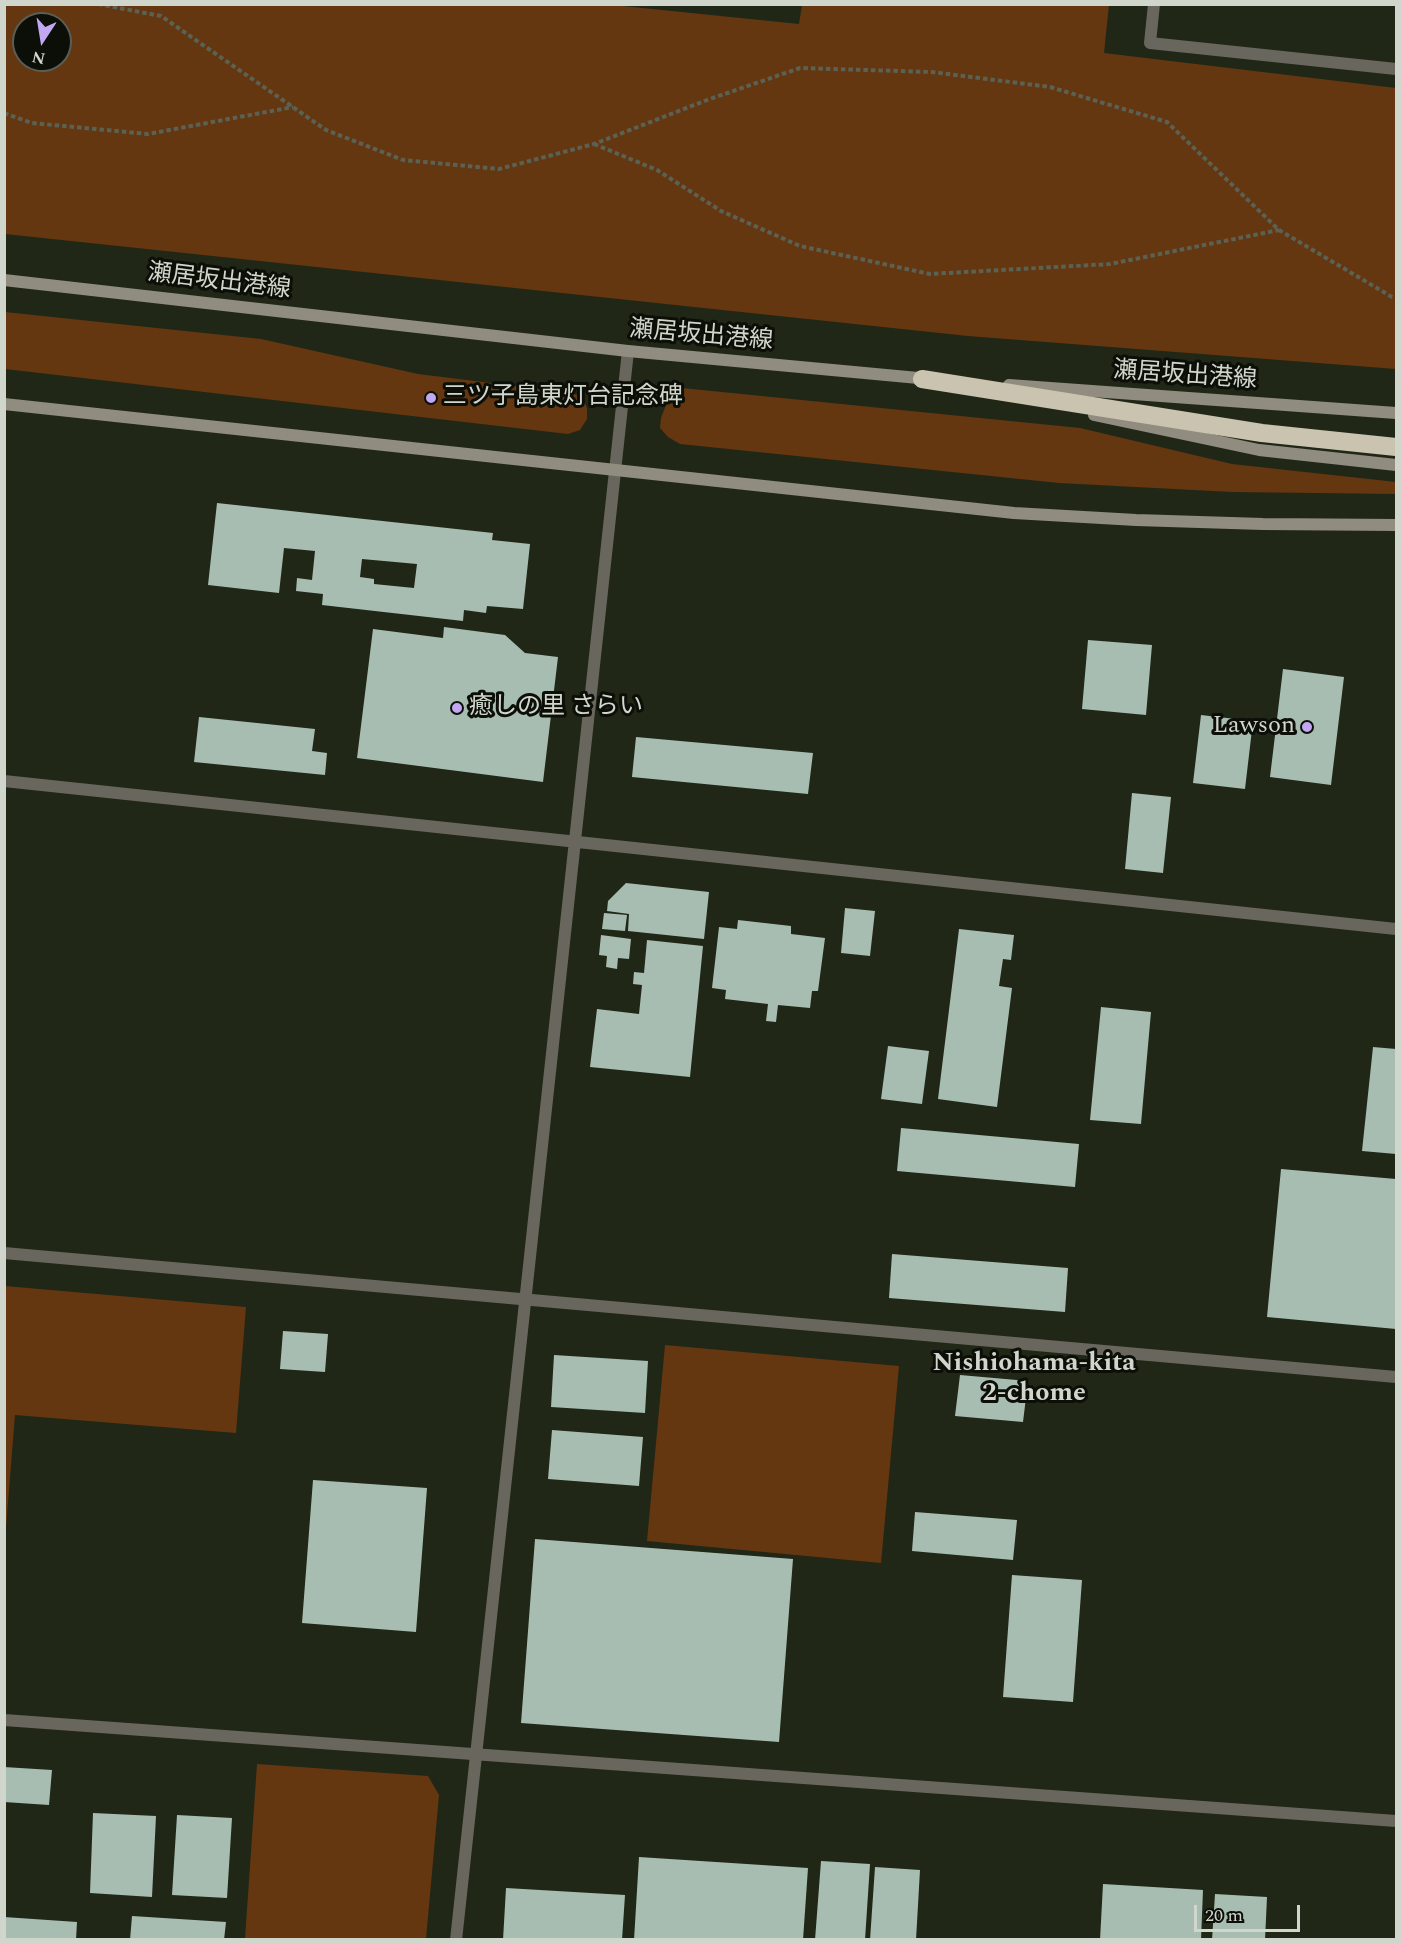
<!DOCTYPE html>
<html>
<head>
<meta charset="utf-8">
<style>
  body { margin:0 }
  #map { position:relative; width:1401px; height:1944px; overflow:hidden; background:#202717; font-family:Spectral,serif }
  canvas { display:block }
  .frame { position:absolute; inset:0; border:6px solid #d1d6cc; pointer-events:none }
  .north { position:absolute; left:12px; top:12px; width:60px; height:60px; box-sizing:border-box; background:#0c0e08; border:2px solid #5b5e56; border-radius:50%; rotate:192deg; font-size:16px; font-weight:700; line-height:24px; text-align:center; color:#d1d6cc }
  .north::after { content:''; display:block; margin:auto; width:21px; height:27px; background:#c2a8f3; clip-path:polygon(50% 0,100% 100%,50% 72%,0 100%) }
  .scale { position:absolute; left:1194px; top:1905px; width:106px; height:27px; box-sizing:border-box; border:3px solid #d1d6cc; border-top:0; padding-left:8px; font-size:18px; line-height:21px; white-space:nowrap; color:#d1d6cc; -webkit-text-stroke:4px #0c0e08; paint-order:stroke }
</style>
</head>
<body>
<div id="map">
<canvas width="1401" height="1944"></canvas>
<div class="frame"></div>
<div class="north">N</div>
<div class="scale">20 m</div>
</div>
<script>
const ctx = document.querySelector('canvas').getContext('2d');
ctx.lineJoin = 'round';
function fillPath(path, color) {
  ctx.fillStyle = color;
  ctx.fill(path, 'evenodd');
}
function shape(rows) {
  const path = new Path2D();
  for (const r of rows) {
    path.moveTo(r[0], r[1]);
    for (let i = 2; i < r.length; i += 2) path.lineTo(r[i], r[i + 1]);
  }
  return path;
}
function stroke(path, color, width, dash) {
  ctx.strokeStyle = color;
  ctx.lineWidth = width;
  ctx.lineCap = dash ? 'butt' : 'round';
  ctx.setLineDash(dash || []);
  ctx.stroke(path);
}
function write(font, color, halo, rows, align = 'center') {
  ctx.font = font + ' Spectral,"Noto Sans JP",serif';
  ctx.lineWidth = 6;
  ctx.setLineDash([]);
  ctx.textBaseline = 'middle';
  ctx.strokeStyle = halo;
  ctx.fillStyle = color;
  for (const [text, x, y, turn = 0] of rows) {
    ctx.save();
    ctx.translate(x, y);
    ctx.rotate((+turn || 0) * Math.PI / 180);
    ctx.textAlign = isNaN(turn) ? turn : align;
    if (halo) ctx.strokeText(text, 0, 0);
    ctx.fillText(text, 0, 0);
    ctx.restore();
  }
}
fillPath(shape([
  [613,5,799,24,802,5,1109,5,1104,53,1396,88,1396,369,968,336,5,234,5,5],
  [24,24,60,24,60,60,24,60],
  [5,312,261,339,418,374,572,393,582,397,587,408,587,419,580,430,568,434,5,369],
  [682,388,1080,428,1232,464,1396,482,1396,494,1232,492,1059,483,680,444,668,437,660,428,661,418,666,405],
  [5,1286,246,1307,236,1433,15,1415,5,1540],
  [665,1345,899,1366,881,1563,647,1541],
  [257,1764,428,1776,439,1795,426,1939,245,1939]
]), '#643711');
fillPath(shape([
  [217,503,493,533,492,540,530,544,523,609,487,606,486,613,464,610,463,621,322,605,323,594,296,591,297,578,312,580,315,551,284,548,279,593,208,585],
  [362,559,417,564,414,588,374,584,374,579,360,577],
  [444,627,505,635,525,653,558,657,543,782,357,758,373,629,443,638],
  [1088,640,1152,645,1146,715,1082,709],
  [1283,669,1344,677,1331,785,1270,777],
  [1201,715,1253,721,1245,789,1193,783],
  [199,717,315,729,312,751,327,753,325,775,194,762],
  [636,737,813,753,808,794,632,777],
  [1132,793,1171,797,1163,873,1125,869],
  [626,883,709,892,704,939,628,931,629,914,607,911,608,901],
  [845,908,875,911,870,956,841,953],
  [604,913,627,915,625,931,602,929],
  [738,920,791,926,791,934,825,938,818,991,812,991,810,1008,778,1005,776,1022,766,1021,768,1004,725,999,726,990,712,988,719,927,737,929],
  [959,929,1014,935,1011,960,1003,959,999,986,1012,988,997,1107,938,1099],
  [601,935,631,939,629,959,618,958,617,969,606,967,607,956,599,955],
  [647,940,703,946,690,1077,590,1067,597,1009,639,1014,642,985,633,984,634,972,644,973],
  [1101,1007,1151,1012,1141,1124,1090,1120],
  [888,1046,929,1051,922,1104,881,1099],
  [1373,1047,1396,1049,1396,1154,1362,1151],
  [901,1128,1079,1144,1075,1187,897,1171],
  [1281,1169,1396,1179,1396,1329,1267,1317],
  [892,1254,1068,1268,1065,1312,889,1298],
  [283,1331,328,1334,325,1372,280,1369],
  [554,1355,648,1361,645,1413,551,1407],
  [960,1375,1028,1381,1023,1422,955,1416],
  [552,1430,643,1437,639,1486,548,1479],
  [313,1480,427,1488,416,1632,302,1623],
  [915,1512,1017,1520,1013,1560,912,1551],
  [535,1539,793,1559,779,1742,521,1723],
  [1012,1575,1082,1580,1073,1702,1003,1697],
  [4,1767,52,1770,49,1805,4,1802],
  [93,1813,156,1816,152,1897,90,1893],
  [177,1815,232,1818,227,1898,172,1895],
  [639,1857,808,1868,803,1940,634,1940],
  [821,1861,870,1864,865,1940,815,1940],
  [875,1867,920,1870,916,1940,870,1940],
  [1103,1884,1203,1890,1201,1940,1100,1940],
  [506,1888,625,1895,622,1940,503,1940],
  [1215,1894,1267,1897,1265,1940,1212,1940],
  [132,1916,226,1922,224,1940,130,1940],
  [4,1917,77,1922,76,1940,4,1940]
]), '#a8bdb1');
stroke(shape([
  [98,4,161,16,326,130,403,160,499,169,594,144,707,100,800,68,932,72,1050,87,1167,122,1279,230,1392,297,1396,298],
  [4,113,32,123,148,134,293,107],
  [594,144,657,170,721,211,800,246,930,274,1110,264,1279,230]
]), '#5b6153', 4, [4.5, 3]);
stroke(shape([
  [1154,4,1150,43,1396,69],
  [4,1253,1396,1377],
  [4,1720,1396,1821]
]), '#69665e', 12);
stroke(shape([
  [4,781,1396,929],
  [456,1940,628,351]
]), '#69665e', 12);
stroke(shape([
  [4,280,628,351,929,379],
  [1009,385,1396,413],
  [4,404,1014,513,1136,520,1263,524,1396,525],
  [1094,415,1259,450,1396,465]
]), '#908c7f', 12);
stroke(shape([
  [922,379,1262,433,1396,447]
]), '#cac3af', 18);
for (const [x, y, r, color] of [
  [431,398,6,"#c2a8f3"],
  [457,708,6,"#c2a8f3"],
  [1307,727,6,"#c2a8f3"]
]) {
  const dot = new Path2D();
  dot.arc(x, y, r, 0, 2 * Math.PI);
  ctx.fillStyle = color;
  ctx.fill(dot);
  stroke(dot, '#0c0e08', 2);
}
write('24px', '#d1d6cc', '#0c0e08', [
  ["瀬居坂出港線",219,283,7],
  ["瀬居坂出港線",701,337,5],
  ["瀬居坂出港線",1185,377,4]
]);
write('24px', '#d1d6cc', '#0c0e08', [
  ["三ツ子島東灯台記念碑",443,398],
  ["癒しの里 さらい",469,708],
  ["Lawson",1295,727,"right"]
], 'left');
write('bold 26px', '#d1d6cc', '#0c0e08', [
  ["Nishiohama-kita",1034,1365],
  ["2-chome",1034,1395]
]);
</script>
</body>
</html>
